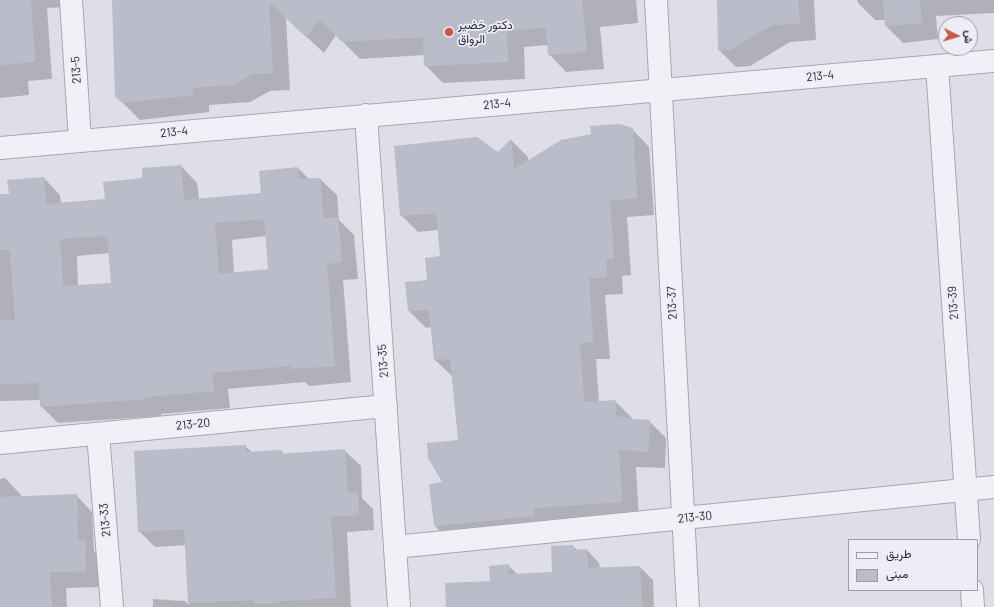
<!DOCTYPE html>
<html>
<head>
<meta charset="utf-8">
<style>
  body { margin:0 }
  #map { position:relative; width:994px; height:607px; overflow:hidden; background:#dddee7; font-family:Barlow,Vazirmatn,sans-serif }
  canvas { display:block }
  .legend { position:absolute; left:848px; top:539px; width:130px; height:52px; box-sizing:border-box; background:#edeef5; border:1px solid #9e9fac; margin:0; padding:5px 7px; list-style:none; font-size:12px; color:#27283e }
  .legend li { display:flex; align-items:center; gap:8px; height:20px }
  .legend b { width:20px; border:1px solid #9e9fac }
  .north { position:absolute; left:938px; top:16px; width:40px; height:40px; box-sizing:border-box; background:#edeef5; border:1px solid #9e9fac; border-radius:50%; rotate:95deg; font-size:11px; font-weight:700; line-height:16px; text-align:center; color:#27283e }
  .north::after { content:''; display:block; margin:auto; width:14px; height:18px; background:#ce5740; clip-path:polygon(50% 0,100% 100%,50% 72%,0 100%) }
</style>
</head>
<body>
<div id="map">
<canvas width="994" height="607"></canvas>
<ul class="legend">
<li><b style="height:5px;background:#f0f0f6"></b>طريق</li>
<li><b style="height:11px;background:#bbbcca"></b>مبنى</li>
</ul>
<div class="north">ش</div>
</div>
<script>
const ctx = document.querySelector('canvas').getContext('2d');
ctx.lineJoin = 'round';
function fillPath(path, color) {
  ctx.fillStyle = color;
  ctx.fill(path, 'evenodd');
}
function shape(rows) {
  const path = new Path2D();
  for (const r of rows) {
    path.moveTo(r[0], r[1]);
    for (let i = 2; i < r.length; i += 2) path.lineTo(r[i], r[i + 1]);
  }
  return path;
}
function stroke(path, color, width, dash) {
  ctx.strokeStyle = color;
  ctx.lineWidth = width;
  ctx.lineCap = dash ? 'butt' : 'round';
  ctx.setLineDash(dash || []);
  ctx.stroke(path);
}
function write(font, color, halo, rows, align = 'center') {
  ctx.font = font + ' Barlow,Vazirmatn,sans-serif';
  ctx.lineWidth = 3.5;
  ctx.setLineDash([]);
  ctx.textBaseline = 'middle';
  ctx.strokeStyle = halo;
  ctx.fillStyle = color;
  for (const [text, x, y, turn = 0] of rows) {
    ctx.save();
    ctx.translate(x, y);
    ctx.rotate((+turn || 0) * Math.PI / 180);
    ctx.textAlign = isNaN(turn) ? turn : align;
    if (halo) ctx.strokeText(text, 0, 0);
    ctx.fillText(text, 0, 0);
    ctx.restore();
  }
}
fillPath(shape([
  [0,0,64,0,64,7,47,8,52,79,28,81,29,95,0,98],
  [113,0,636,0,638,23,600,27,604,69,566,72,549,54,548,45,524,47,525,79,443,83,425,65,425,55,360,59,336,35,324,53,286,18,290,90,270,91,250,102,209,105,209,112,140,120,116,96],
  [718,0,814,0,816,40,790,42,750,66,736,67,719,50],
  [857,0,994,0,994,13,936,16,938,39,903,43,886,26,886,20,875,20,858,3],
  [632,129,649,147,654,215,627,217,631,275,622,276,623,294,605,295,610,359,596,359,599,402,615,401,632,418,632,420,649,421,666,438,665,468,636,467,639,519,452,543,435,526,431,485,444,483,459,441,453,377,435,360,432,327,426,328,409,311,407,283,428,281,441,257,438,230,418,232,401,215,499,153,511,140,528,157,528,161],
  [181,166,197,183,199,199,263,194,298,168,310,180,320,179,337,195,339,220,354,235,358,279,343,280,351,382,309,386,305,382,228,389,230,408,161,414,161,416,58,423,41,406,41,400,0,401,0,195,10,195,44,178,60,195,61,203,106,200,144,179],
  [266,236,269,270,234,273,232,240],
  [110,253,112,283,78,286,77,256],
  [245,446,253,453,281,451,284,454,345,451,361,466,362,498,373,509,374,530,347,532,351,607,153,607,153,599,185,601,189,605,186,545,155,547,139,531],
  [5,478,21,495,22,497,76,495,92,512,94,551,101,558,102,587,66,588,67,607,0,607,0,479],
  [573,546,578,551,587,550,599,563,600,568,640,567,653,580,654,607,447,607,491,581,508,565,518,575,553,573]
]), '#0003');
fillPath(shape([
  [0,0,31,0,35,62,0,65],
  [112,0,582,0,587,52,548,55,546,28,507,30,508,62,424,66,423,37,342,42,319,19,306,37,269,2,273,73,252,74,233,85,192,88,193,95,122,103,115,96],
  [717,0,798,0,800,24,772,25,732,49,718,51],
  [883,0,920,0,922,23,885,26],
  [620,124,633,128,637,198,610,201,614,259,606,259,607,277,589,278,593,342,580,343,584,402,616,400,616,417,622,416,623,418,650,420,648,452,619,450,622,502,533,508,534,516,434,526,429,484,442,482,428,458,427,443,458,440,450,359,434,360,429,310,408,311,405,282,427,280,425,258,440,256,436,213,400,216,394,146,477,137,498,152,511,139,514,169,561,140,591,134,590,126],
  [181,165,184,200,261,193,259,171,298,167,299,179,320,178,324,218,338,217,342,262,327,264,335,366,291,369,291,366,212,373,214,391,145,397,145,399,40,407,39,383,0,384,0,320,15,320,10,250,0,250,0,194,9,194,7,180,44,177,46,204,105,199,103,182,142,178,142,168],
  [264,219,268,269,219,274,215,223],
  [107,236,111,283,63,286,60,239],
  [246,445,246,452,281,450,281,454,345,449,348,493,358,492,359,515,331,517,336,598,279,601,279,603,254,604,254,600,188,603,184,529,138,532,134,451],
  [77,494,78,541,85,540,86,571,50,572,52,607,0,607,0,497],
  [573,545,574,550,587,549,588,568,640,566,642,607,446,607,445,583,490,581,489,566,509,564,509,574,552,572,551,546]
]), '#bbbcca');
const minor = shape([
  [71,0,80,141],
  [656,0,688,607],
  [937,66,969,540],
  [366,115,399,607],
  [0,148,994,61],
  [98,434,112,607],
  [0,443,386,406],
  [395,547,994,487],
  [972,590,973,607]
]);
stroke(minor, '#a6a7b4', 24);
stroke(minor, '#f0f0f6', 22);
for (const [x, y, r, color] of [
  [449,32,5,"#ce5740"]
]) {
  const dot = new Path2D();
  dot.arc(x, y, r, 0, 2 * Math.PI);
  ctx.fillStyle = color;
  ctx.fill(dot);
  stroke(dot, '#edeef5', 1.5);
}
write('12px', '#27283e', '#edeef5', [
  ["دكتور خضير",458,25],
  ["الرواق",458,39]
], 'left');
write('12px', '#27283e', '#edeef5', [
  ["213-5",76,70,-93],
  ["213-4",820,76,-5],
  ["213-4",497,104,-5],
  ["213-4",174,132,-5],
  ["213-37",672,303,-93],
  ["213-39",953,303,-94],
  ["213-35",383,361,-94],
  ["213-20",193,424,-6],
  ["213-30",695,517,-6],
  ["213-33",105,520,-95]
]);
</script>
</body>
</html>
